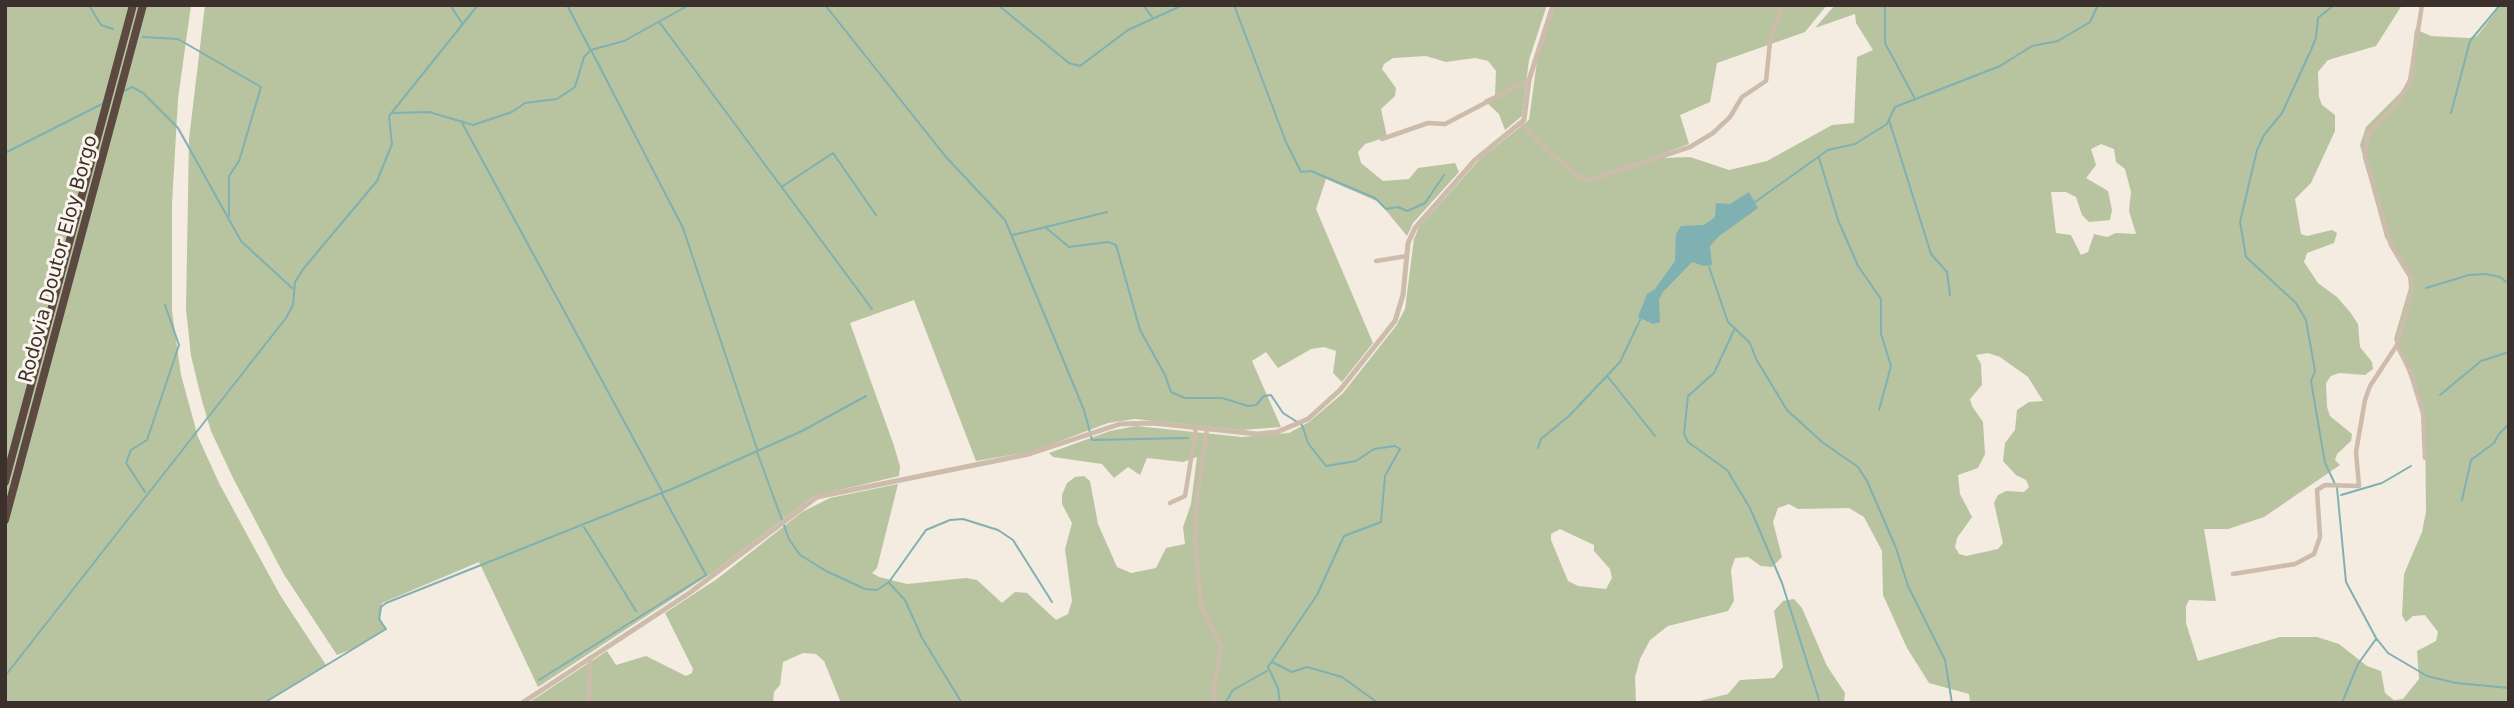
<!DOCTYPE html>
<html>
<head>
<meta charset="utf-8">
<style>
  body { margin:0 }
  #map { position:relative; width:2514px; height:708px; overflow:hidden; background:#f4ebe1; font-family:"DejaVu Sans",sans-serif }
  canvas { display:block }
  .frame { position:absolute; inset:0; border:7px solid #3b302b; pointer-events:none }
</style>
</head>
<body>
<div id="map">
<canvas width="2514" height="708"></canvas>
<div class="frame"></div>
</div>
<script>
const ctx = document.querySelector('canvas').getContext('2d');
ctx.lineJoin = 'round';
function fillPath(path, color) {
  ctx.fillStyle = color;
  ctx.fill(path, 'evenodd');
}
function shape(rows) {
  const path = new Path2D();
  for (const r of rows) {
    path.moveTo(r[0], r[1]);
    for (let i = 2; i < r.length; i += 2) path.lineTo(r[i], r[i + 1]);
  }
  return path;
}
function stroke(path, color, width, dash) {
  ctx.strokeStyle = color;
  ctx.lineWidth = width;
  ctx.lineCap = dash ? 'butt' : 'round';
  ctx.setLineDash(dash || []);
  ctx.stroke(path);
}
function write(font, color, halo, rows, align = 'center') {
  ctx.font = font + ' "DejaVu Sans",sans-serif';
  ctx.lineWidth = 6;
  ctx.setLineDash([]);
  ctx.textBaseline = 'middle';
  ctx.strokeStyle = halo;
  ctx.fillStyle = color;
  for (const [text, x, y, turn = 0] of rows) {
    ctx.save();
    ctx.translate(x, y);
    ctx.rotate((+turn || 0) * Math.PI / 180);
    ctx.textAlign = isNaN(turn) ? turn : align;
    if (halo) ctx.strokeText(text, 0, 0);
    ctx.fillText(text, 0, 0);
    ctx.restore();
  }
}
fillPath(shape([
  [5,5,191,5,178,99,172,204,172,311,181,375,198,437,220,485,280,595,326,665,265,703,5,703],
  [205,5,1547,5,1529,60,1522,116,1505,130,1499,114,1484,100,1495,95,1496,71,1488,61,1475,58,1446,62,1426,56,1393,58,1384,64,1382,69,1396,88,1395,96,1381,109,1387,137,1365,144,1358,152,1361,163,1383,181,1409,179,1418,168,1455,163,1459,172,1413,223,1407,236,1379,202,1326,179,1316,209,1373,343,1342,382,1333,373,1336,351,1324,347,1311,349,1278,368,1266,352,1252,361,1281,427,1242,430,1135,419,1108,423,1034,451,976,461,914,300,850,323,893,443,900,466,899,476,814,496,712,573,538,687,479,562,382,603,380,618,386,629,357,647,337,655,283,573,233,478,211,431,202,401,191,356,186,309,189,139],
  [1555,5,1827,5,1805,32,1717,63,1710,102,1680,115,1689,144,1662,154,1665,158,1690,157,1729,170,1767,161,1832,125,1854,123,1857,57,1873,50,1856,23,1855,14,1815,28,1835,5,2402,5,2376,46,2328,60,2318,72,2319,97,2322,105,2335,115,2335,131,2311,183,2295,199,2301,234,2307,236,2332,230,2337,233,2334,243,2307,253,2304,262,2318,283,2337,297,2350,312,2358,324,2360,347,2372,362,2373,369,2365,375,2339,373,2331,376,2326,383,2327,407,2330,416,2352,434,2351,441,2337,454,2335,460,2340,465,2264,517,2228,529,2204,529,2216,601,2189,600,2186,606,2186,623,2198,661,2280,637,2317,637,2339,644,2367,666,2381,671,2385,693,2394,700,2403,699,2419,679,2417,651,2436,641,2438,632,2425,615,2413,616,2406,622,2402,616,2404,574,2422,532,2426,512,2425,414,2394,339,2409,288,2408,275,2385,237,2360,145,2366,127,2405,88,2410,72,2415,29,2431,36,2469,38,2477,36,2501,5,2509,5,2509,703,1970,703,1969,694,1929,683,1907,648,1883,595,1882,551,1864,517,1849,508,1798,509,1789,504,1778,508,1773,522,1782,557,1772,567,1761,566,1748,557,1735,558,1731,570,1734,601,1728,611,1668,626,1650,640,1640,659,1635,677,1636,703,841,703,824,661,816,654,803,653,783,662,780,685,774,692,773,703,528,703,607,651,616,665,646,656,686,676,692,673,693,669,665,613,717,579,802,512,830,498,898,484,877,568,872,573,879,577,907,584,966,578,977,580,1002,603,1015,592,1027,593,1056,620,1068,614,1072,601,1065,549,1072,523,1062,504,1062,495,1067,483,1075,477,1084,476,1090,481,1098,524,1117,567,1131,573,1156,568,1166,548,1185,544,1183,527,1191,504,1197,457,1183,462,1147,458,1140,475,1128,467,1114,478,1102,464,1053,457,1049,453,1110,431,1136,426,1242,437,1289,433,1309,422,1343,393,1396,326,1405,309,1414,239,1419,227,1480,159,1529,120,1537,61],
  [2101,144,2114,149,2116,162,2125,169,2131,192,2129,211,2136,234,2116,233,2107,237,2094,234,2088,252,2081,255,2071,235,2056,233,2051,192,2066,192,2076,197,2082,215,2089,222,2110,220,2112,210,2108,191,2086,178,2096,165,2091,149],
  [1988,353,2000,357,2028,377,2043,401,2029,402,2017,410,2015,430,2005,443,2003,461,2016,475,2026,480,2029,487,2024,492,2006,491,1998,495,1994,503,2003,543,1998,549,1966,556,1959,554,1955,547,1957,538,1972,517,1960,494,1958,475,1978,468,1985,454,1983,422,1972,406,1970,399,1982,385,1981,364,1976,355],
  [1560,529,1594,545,1594,551,1610,569,1612,578,1606,589,1578,586,1568,581,1551,540,1551,534],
  [1794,599,1802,608,1827,666,1845,693,1844,703,1691,703,1728,694,1740,680,1774,678,1783,667,1774,611,1783,601]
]), '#b8c4a0');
fillPath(shape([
  [1749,192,1758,208,1718,237,1710,246,1712,265,1704,266,1692,262,1662,293,1659,300,1660,322,1653,324,1638,317,1647,294,1655,289,1675,261,1676,234,1681,226,1704,225,1715,217,1716,203,1730,204]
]), '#7fb0b2');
stroke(shape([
  [89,5,101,25,113,29],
  [450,5,462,23],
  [567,5,590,49],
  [825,5,946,157,1005,220,1084,410,1092,440,1188,438],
  [998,5,1069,63,1080,66,1128,30,1183,5],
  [1143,5,1152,17],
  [1234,5,1286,142,1301,172,1311,171,1375,198,1386,209,1398,207,1407,211,1425,203,1444,175],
  [1885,5,1885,43,1914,97],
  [2334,5,2318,18,2316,38,2311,50,2282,113,2264,135,2257,150,2240,222,2246,257,2296,303,2306,320,2315,371,2311,381,2325,463,2335,484],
  [660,23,872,309],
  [143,37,178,39,261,87,239,161,229,176,229,216],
  [591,50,683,228,757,449],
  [124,91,132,87,143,93,178,128,241,241,292,288],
  [392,113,429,112,473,125,512,112,525,103,557,99,575,87,584,57,591,50,624,41,689,5],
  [2451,113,2470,41,2500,5],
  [1889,120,1931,254,1947,272,1950,295],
  [461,121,663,493],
  [5,153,104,103],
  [1819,158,1838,220,1858,266,1881,299,1881,334,1891,366,1879,410],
  [783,186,833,153,876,215],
  [1755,202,1828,150,1855,144,1887,124,1895,107,2000,66,2032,46,2058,41,2090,22,2098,5],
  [1045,227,1069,247,1108,242,1116,245,1140,330,1165,375,1171,392,1185,398,1222,398,1248,406,1256,405,1264,396,1271,395,1283,413,1302,425,1308,443,1326,466,1356,461,1374,449,1395,446,1400,449,1385,476,1381,522,1344,536,1317,595,1268,667,1278,688,1280,703],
  [1013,235,1107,212],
  [1709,267,1728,322,1750,343,1756,359,1787,410,1822,442,1858,467,1867,481,1896,548,1908,586,1945,660,1952,703],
  [2426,288,2469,275,2486,274,2500,277,2509,284],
  [1735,328,1714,373,1688,396,1684,434,1688,442,1727,470,1750,508,1782,583,1820,703],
  [1608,377,1655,436],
  [2440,395,2481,361,2509,352],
  [1538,448,1541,439,1569,416,1620,362,1641,318],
  [757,452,789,539,800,555,826,571,865,589,877,590,889,582,926,530,950,520,963,519,998,530,1013,540,1052,602],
  [2337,488,2346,582,2376,638,2388,653,2427,676,2456,683,2509,688],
  [145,492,126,463,131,450,147,440,179,345,165,305],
  [2341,495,2382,483,2411,466],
  [2462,500,2471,460,2494,443,2499,434,2509,424],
  [584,527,636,611],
  [889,583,905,600,922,638,962,703],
  [1272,662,1292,672,1307,667,1342,677,1378,703],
  [5,676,286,318,293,305,295,282,304,268,377,181,392,144,389,116,478,5],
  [539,680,706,575,662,494],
  [264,703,386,629,379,619,381,607,386,603,679,486,802,431,866,396],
  [1225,703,1233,690,1267,671],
  [2342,703,2358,664,2376,639]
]), '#7fb0b2', 2);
stroke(shape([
  [2422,5,2410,81,2396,105,2368,134,2365,157,2391,245,2411,278,2412,290,2397,345,2410,371,2423,413,2425,458],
  [1521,123,1555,157,1580,177,1590,180,1690,147,1713,133,1730,117,1742,97,1766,81,1770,42,1782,5],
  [1382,139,1428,123,1445,124,1529,80],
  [1376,261,1407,256],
  [1207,429,1197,498,1195,540,1201,606,1221,646,1214,688,1215,703],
  [1170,503,1185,496,1196,428],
  [2233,574,2295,564,2314,554,2320,537,2317,490,2325,485,2359,486,2356,452,2365,400,2370,386,2397,345],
  [589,703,590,658]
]), '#cdbbac', 4.5);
stroke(shape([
  [522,703,688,594,817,497,1029,454,1120,424,1153,423,1257,434,1277,432,1308,419,1340,390,1395,321,1403,295,1408,243,1415,228,1475,160,1524,120,1529,80,1553,5]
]), '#cdbbac', 5);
stroke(shape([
  [5,482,133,5],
  [5,520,143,5]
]), '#5c4a42', 8);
write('19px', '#3b302b', '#fbf5ee', [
  ["Rodovia Doutor Eloy Borgo",59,259,-75]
]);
</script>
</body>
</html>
